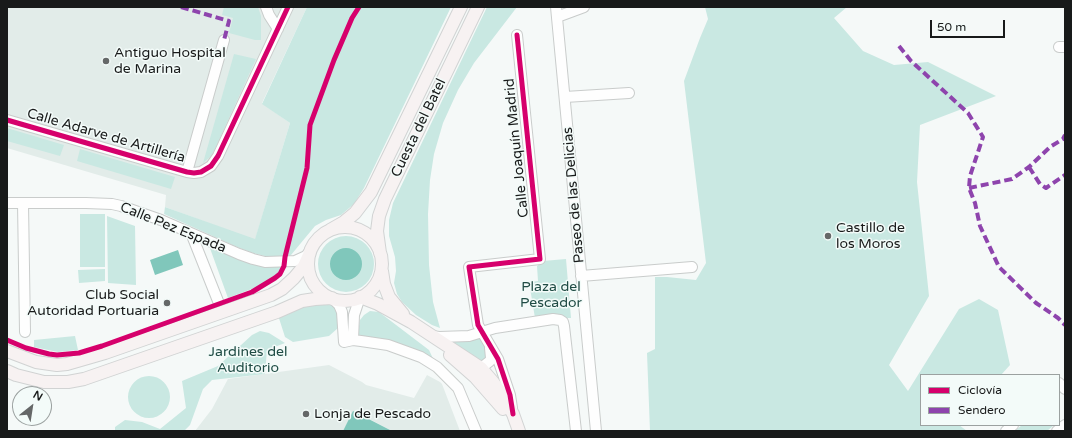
<!DOCTYPE html>
<html>
<head>
<meta charset="utf-8">
<style>
  body { margin:0 }
  #map { position:relative; width:1072px; height:438px; overflow:hidden; background:#f5f9f8; font-family:"Varela Round",sans-serif }
  canvas { display:block }
  .frame { position:absolute; inset:0; border:8px solid #181a1a; pointer-events:none }
  .legend { position:absolute; left:920px; top:374px; width:140px; height:52px; box-sizing:border-box; background:#f3fbf9; border:1px solid #9ba1a0; margin:0; padding:5px 7px; list-style:none; font-size:12px; color:#181a1a }
  .legend li { display:flex; align-items:center; gap:8px; height:20px }
  .legend b { width:20px; border:1px solid #9ba1a0 }
  .north { position:absolute; left:12px; top:386px; width:40px; height:40px; box-sizing:border-box; background:#f3fbf9; border:1px solid #9ba1a0; border-radius:50%; rotate:30deg; font-size:11px; font-weight:700; line-height:16px; text-align:center; color:#181a1a }
  .north::after { content:''; display:block; margin:auto; width:14px; height:18px; background:#656868; clip-path:polygon(50% 0,100% 100%,50% 72%,0 100%) }
  .scale { position:absolute; left:930px; top:20px; width:75px; height:18px; box-sizing:border-box; border:2px solid #181a1a; border-top:0; padding-left:5px; font-size:12px; line-height:14px; white-space:nowrap; color:#181a1a; -webkit-text-stroke:3px #f3fbf9; paint-order:stroke }
</style>
</head>
<body>
<div id="map">
<canvas width="1072" height="438"></canvas>
<div class="frame"></div>
<ul class="legend">
<li><b style="height:5px;background:#d6006c"></b>Ciclovía</li>
<li><b style="height:5px;background:#8e44ad"></b>Sendero</li>
</ul>
<div class="north">N</div>
<div class="scale">50 m</div>
</div>
<script>
const ctx = document.querySelector('canvas').getContext('2d');
ctx.lineJoin = 'round';
function fillPath(path, color) {
  ctx.fillStyle = color;
  ctx.fill(path, 'evenodd');
}
function shape(rows) {
  const path = new Path2D();
  for (const r of rows) {
    if (r.length === 3) {
      path.moveTo(r[0] + r[2], r[1]);
      path.arc(r[0], r[1], r[2], 0, 2 * Math.PI);
      continue;
    }
    path.moveTo(r[0], r[1]);
    for (let i = 2; i < r.length; i += 2) path.lineTo(r[i], r[i + 1]);
  }
  return path;
}
function stroke(path, color, width, dash) {
  ctx.strokeStyle = color;
  ctx.lineWidth = width;
  ctx.lineCap = dash ? 'butt' : 'round';
  ctx.setLineDash(dash || []);
  ctx.stroke(path);
}
function write(font, color, halo, rows, align = 'center') {
  ctx.font = font + ' "Varela Round",sans-serif';
  ctx.lineWidth = 3;
  ctx.setLineDash([]);
  ctx.textBaseline = 'middle';
  ctx.strokeStyle = halo;
  ctx.fillStyle = color;
  for (const [text, x, y, turn = 0] of rows) {
    ctx.save();
    ctx.translate(x, y);
    ctx.rotate((+turn || 0) * Math.PI / 180);
    ctx.textAlign = isNaN(turn) ? turn : align;
    if (halo) ctx.strokeText(text, 0, 0);
    ctx.fillText(text, 0, 0);
    ctx.restore();
  }
}
fillPath(shape([
  [7,7,307,7,262,103,290,123,255,240,165,207,166,195,7,148],
  [329,365,362,382,366,385,414,398,427,375,440,382,442,384,460,431,392,431,354,411,343,431,195,431,212,409,228,379]
]), '#e2ece9');
fillPath(shape([
  [224,7,258,7,261,16,261,40,255,40,229,33,233,18,222,15],
  [307,7,451,7,364,188,354,204,341,215,326,220,315,226,291,255,285,257,265,256,253,253,237,247,164,214,165,207,255,239,290,123,262,104],
  [487,7,517,7,474,63,458,90,443,123,434,154,430,180,428,214,429,265,433,302,440,328,432,325,416,315,402,302,397,294,394,283,396,271,395,257,389,236,389,220,393,203],
  [705,7,847,7,834,18,863,51,894,65,928,62,996,96,920,125,917,182,929,296,889,365,908,391,959,309,979,299,998,310,1010,365,1001,375,921,375,921,425,959,425,967,431,650,431,647,353,655,349,655,277,667,277,696,280,706,263,684,81,700,38,708,19],
  [234,54,256,59,214,151,211,156,203,163],
  [7,128,64,145,60,156,7,141],
  [80,149,175,177,171,189,77,161],
  [80,214,105,214,105,267,80,267],
  [107,216,135,226,136,285,108,283],
  [346,264,28],
  [207,240,239,254,284,262,283,269,275,278,262,287,257,287,228,298],
  [566,259,571,318,535,318,529,282,538,281,537,266,543,261],
  [105,269,105,281,79,283,78,270],
  [332,298,343,327,338,328,329,336,293,342,285,337,277,312],
  [370,311,379,312,429,350,437,367,430,362,353,340,353,327,359,326,360,320,364,315],
  [260,331,269,333,285,343,267,350,265,374,212,380,203,389,190,425,184,431,115,431,115,427,125,420,142,422,160,429,186,408,182,381,218,366,252,335],
  [483,332,489,344,486,364,429,335],
  [75,336,78,350,58,352,34,347,34,340],
  [149,397,21],
  [1022,425,1054,425,1047,431,1015,431]
]), '#c9e8e2');
fillPath(shape([
  [346,264,16],
  [178,250,183,265,155,275,150,260],
  [353,411,392,431,343,431]
]), '#80c7bb');
const minor = shape([
  [266,7,269,15,278,29],
  [556,7,596,431],
  [557,17,584,7],
  [1059,47,1065,47],
  [565,97,629,93],
  [7,120,187,172,194,173,201,172,211,166,218,156,288,7],
  [187,172,224,40],
  [7,203,86,203,112,204,121,206,161,220,239,254,253,259,265,262,295,261,306,256,310,251],
  [23,203,25,332],
  [191,233,218,301],
  [581,276,692,267],
  [332,298,339,305,342,312,344,342,353,340,361,341,388,345,421,357,437,367,458,388,476,431],
  [432,336,439,337,469,336,495,328,553,319,560,320,563,322,564,326,576,431],
  [353,340,354,315,360,297],
  [475,369,478,370,481,368,490,361,491,358,490,348],
  [1059,383,1065,389],
  [512,408,510,395,498,359,478,325,469,267,540,259,517,35],
  [1006,431,1013,425],
  [1057,431,1065,425]
]);
const major = shape([
  [345,264,37],
  [330,230,344,222,355,213,371,192,461,7],
  [380,253,377,231,379,216,385,199,478,7],
  [382,271,384,284,389,297,403,314],
  [360,297,378,304,411,322,481,368,493,382,503,396,513,414,519,431],
  [7,351,36,362,57,365,67,364,105,353,271,295,282,289,294,278,304,266,309,255],
  [450,355,475,377,503,409],
  [7,371,16,375,44,382,68,382,84,379,277,312,302,301,315,299,332,298]
]);
stroke(minor, '#c9cccb', 12);
stroke(major, '#d1d3d3', 14);
stroke(minor, '#fefefe', 10);
stroke(major, '#f7f2f2', 12);
stroke(shape([
  [181,7,229,21,224,40],
  [899,46,911,61,968,113,983,137,970,176,969,188,975,203,980,226,999,267,1036,303,1058,318,1065,325],
  [1029,167,1040,184,1046,188,1065,175],
  [969,188,1012,179,1029,167,1050,147,1063,139,1065,135]
]), '#8e44ad', 4, [8, 4]);
stroke(shape([
  [7,120,187,172,194,173,201,172,211,166,218,156,288,7],
  [7,340,26,348,49,354,57,355,79,353,102,346,252,292,275,278,280,274,284,266,285,257,307,168,310,125,334,60,352,18,359,7],
  [513,414,510,395,498,359,478,325,469,267,540,259,517,35]
]), '#d6006c', 5);
for (const [x, y, r, color] of [
  [106,61,4,"#656868"],
  [828,236,4,"#656868"],
  [167,303,4,"#656868"],
  [306,414,4,"#656868"]
]) {
  const dot = new Path2D();
  dot.arc(x, y, r, 0, 2 * Math.PI);
  ctx.fillStyle = color;
  ctx.fill(dot);
  stroke(dot, '#f3fbf9', 1.5);
}
write('14px', '#181a1a', '#f3fbf9', [
  ["Antiguo Hospital",114,53],
  ["de Marina",114,69],
  ["Castillo de",836,228],
  ["los Moros",836,244],
  ["Club Social",159,295,"right"],
  ["Autoridad Portuaria",159,311,"right"],
  ["Lonja de Pescado",314,414]
], 'left');
write('14px', '#181a1a', '#f3fbf9', [
  ["Cuesta del Batel",419,128,-64],
  ["Calle Adarve de Artillería",106,136,16],
  ["Calle Joaquín Madrid",517,148,-96],
  ["Paseo de las Delicias",574,195,-95],
  ["Calle Pez Espada",173,228,22]
]);
write('14px', '#204c45', '#f3fbf9', [
  ["Plaza del",551,287],
  ["Pescador",551,303],
  ["Jardines del",248,352],
  ["Auditorio",248,368]
]);
</script>
</body>
</html>
